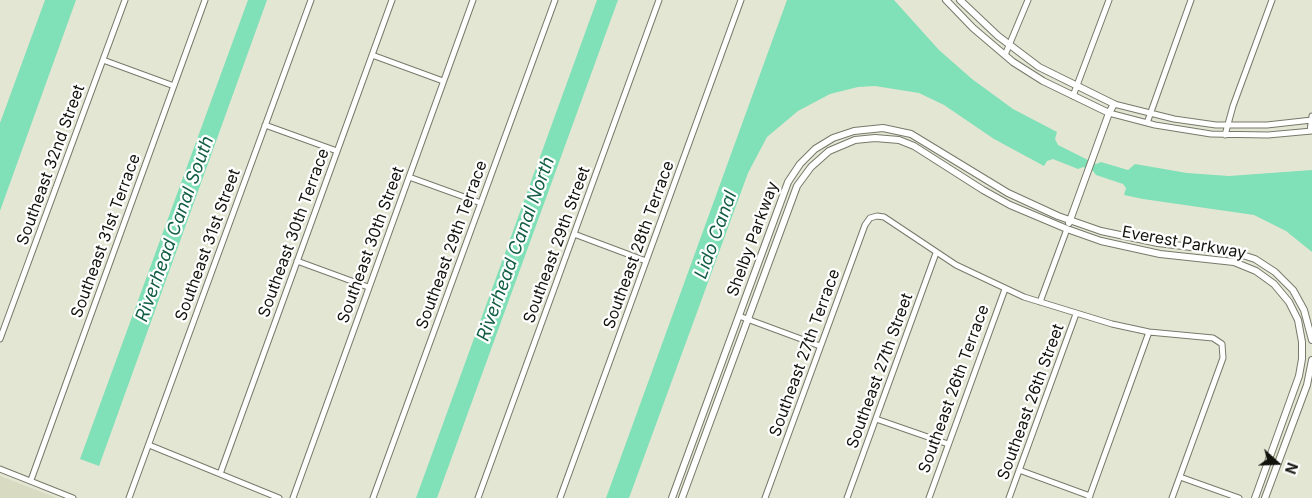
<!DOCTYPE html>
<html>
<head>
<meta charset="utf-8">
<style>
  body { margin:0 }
  #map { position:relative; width:1312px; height:498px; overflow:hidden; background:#e4e6d4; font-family:Inter,sans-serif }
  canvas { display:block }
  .north { position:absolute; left:1252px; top:438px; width:50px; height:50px; -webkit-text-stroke:4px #fff; paint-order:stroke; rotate:110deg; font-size:14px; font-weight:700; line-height:20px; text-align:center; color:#13130d }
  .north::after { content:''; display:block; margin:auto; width:18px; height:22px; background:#13130d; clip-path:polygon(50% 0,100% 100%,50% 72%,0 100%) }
</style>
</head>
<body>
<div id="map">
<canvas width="1312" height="498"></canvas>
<div class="north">N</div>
</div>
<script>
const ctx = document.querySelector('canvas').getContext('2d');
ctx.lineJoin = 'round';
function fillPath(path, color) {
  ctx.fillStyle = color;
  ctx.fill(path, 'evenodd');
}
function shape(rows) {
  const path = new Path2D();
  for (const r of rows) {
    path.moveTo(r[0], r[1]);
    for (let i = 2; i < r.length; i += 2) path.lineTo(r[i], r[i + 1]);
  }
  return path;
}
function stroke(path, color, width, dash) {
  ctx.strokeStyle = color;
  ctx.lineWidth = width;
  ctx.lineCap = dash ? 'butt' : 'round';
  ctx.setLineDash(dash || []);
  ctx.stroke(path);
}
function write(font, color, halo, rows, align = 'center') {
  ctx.font = font + ' Inter,sans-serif';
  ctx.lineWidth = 4.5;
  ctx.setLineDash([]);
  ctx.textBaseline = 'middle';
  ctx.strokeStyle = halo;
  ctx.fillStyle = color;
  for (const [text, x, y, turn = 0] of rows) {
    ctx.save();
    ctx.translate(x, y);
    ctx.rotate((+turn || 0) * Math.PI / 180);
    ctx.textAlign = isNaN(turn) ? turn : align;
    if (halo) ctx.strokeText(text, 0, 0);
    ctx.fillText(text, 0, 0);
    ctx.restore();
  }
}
fillPath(shape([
  [0,476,57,498,0,498]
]), '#d8dbc2');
fillPath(shape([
  [45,0,76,0,0,211,0,123],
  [248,0,267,0,99,466,80,459],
  [597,0,618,0,437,498,416,498],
  [787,0,894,0,939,50,972,79,1013,109,1057,132,1055,139,1058,145,1096,164,1101,162,1128,170,1135,164,1187,173,1229,176,1312,170,1312,252,1286,231,1254,215,1143,199,1124,195,1126,188,1123,184,1096,175,1093,171,1083,167,1078,169,1053,159,1047,161,1044,166,994,139,944,105,919,93,875,86,858,87,830,94,798,111,767,137,748,173,629,498,606,498]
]), '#80e0b7');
const minor = shape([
  [372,55,443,81],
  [1005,55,1028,0],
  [103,60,174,86],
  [1073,96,1109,0],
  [1114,104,1174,119,1216,125,1267,125,1312,120],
  [1109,113,1155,125,1211,134,1268,135,1312,131],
  [1147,123,1191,0],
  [265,125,337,151],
  [1310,131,1312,116],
  [1225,135,1233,106,1272,0],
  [409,177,481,203],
  [574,234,646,261],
  [297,261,368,287],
  [1040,302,1067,229],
  [739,316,820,346],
  [0,339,125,0],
  [876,419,948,444],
  [149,445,279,498],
  [0,469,73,498],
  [1019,470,1090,496],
  [220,474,392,0],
  [1180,477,1239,498],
  [31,480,205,0],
  [129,498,311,0],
  [293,498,473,0],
  [373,498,555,0],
  [478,498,659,0],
  [560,498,741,0],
  [765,498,865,225,870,218,877,216,884,217,956,265,1024,297,1112,324,1149,332,1213,338,1222,344,1223,358,1172,498],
  [847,498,936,253],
  [929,498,1005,289],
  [1009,498,1076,314],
  [1089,498,1149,332]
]);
const tertiary = shape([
  [946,0,973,28,1013,62,1043,81,1109,113],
  [960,0,998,36,1039,67,1114,104,1109,113,1069,223],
  [672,498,788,182,800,164,815,149,833,138,854,131,883,128,911,134,1008,193,1058,216,1101,231,1158,243,1233,252,1255,259,1275,272,1293,290,1304,310,1312,340],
  [682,498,797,186,811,167,829,151,855,140,875,138,899,140,914,146,983,190,1010,205,1067,229,1101,241,1160,254,1234,262,1256,271,1274,284,1289,302,1298,320,1302,342,1302,359,1299,376,1255,498],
  [1265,498,1307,385,1312,360]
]);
stroke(minor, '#78796a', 7);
stroke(tertiary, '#78796a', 8);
stroke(minor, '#fff', 5);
stroke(tertiary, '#fff', 6);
write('16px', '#13130d', '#fff', [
  ["Southeast 32nd Street",51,165,-70],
  ["Southeast 30th Terrace",294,233,-70],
  ["Southeast 31st Terrace",106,236,-70],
  ["Shelby Parkway",753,239,-70],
  ["Everest Parkway",1184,243,10],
  ["Southeast 31st Street",208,245,-70],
  ["Southeast 30th Street",371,245,-70],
  ["Southeast 29th Terrace",452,245,-70],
  ["Southeast 29th Street",557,245,-70],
  ["Southeast 28th Terrace",639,245,-70],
  ["Southeast 27th Terrace",805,353,-70],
  ["Southeast 27th Street",880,371,-70],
  ["Southeast 26th Terrace",954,389,-70],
  ["Southeast 26th Street",1031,402,-70]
]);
write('italic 18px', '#125e44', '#fff', [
  ["Riverhead Canal South",175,229,-70],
  ["Lido Canal",716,235,-70],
  ["Riverhead Canal North",516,249,-70]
]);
</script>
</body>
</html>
